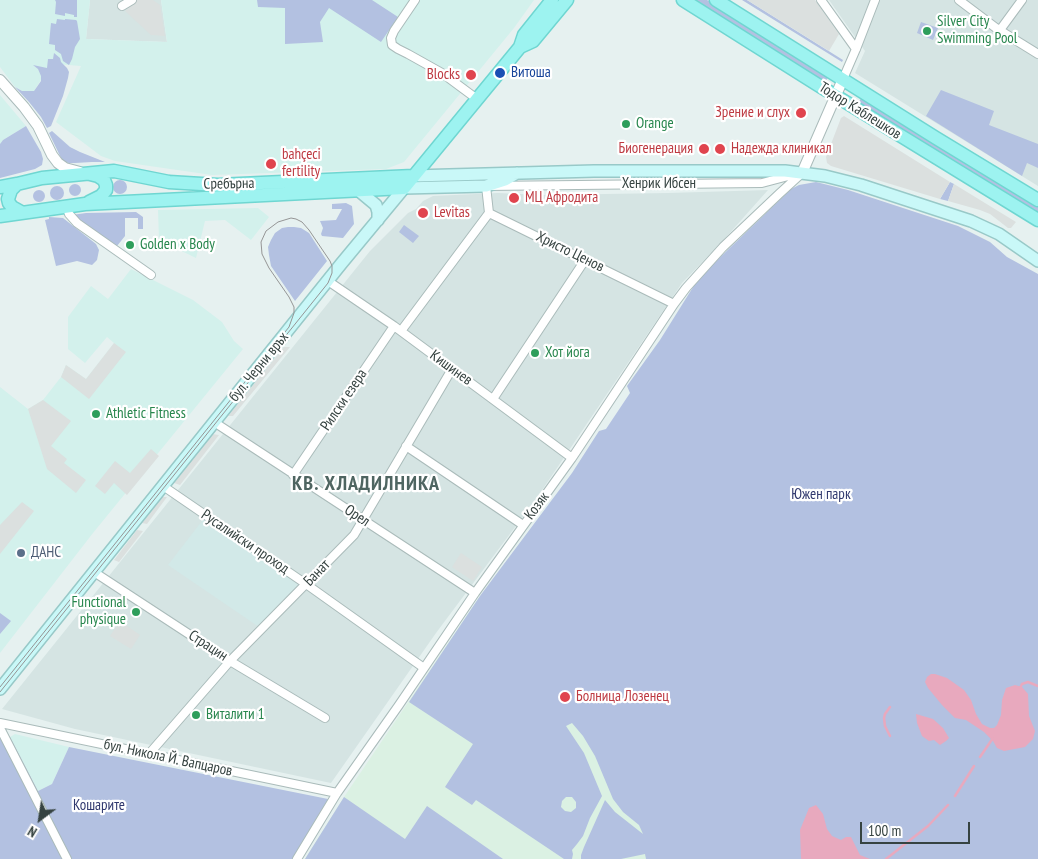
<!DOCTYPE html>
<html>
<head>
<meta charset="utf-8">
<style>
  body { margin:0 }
  #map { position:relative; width:1038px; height:859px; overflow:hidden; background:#e6f1f0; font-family:"PT Sans Narrow",sans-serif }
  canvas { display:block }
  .north { position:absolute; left:15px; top:794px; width:50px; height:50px; -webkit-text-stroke:4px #fff; paint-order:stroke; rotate:211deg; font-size:14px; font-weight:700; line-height:20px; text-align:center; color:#364341 }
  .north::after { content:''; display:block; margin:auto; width:18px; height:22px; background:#364341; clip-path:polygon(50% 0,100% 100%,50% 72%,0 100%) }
  .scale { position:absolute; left:860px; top:822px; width:110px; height:22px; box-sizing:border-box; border:2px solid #364341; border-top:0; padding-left:6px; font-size:15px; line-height:18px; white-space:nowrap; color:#364341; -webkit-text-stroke:4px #fff; paint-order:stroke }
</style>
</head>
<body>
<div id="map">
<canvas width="1038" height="859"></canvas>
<div class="north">N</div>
<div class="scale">100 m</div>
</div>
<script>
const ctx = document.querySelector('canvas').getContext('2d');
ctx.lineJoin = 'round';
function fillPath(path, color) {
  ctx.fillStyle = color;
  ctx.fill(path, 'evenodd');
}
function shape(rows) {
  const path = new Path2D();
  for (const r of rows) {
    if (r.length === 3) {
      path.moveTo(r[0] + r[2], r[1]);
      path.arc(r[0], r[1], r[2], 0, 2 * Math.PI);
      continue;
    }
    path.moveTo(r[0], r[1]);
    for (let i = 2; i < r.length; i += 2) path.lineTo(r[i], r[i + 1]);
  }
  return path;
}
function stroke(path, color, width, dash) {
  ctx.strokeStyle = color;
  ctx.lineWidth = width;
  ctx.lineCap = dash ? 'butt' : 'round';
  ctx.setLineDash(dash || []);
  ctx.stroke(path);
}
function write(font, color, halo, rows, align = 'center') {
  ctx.font = font + ' "PT Sans Narrow",sans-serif';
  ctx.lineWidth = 4.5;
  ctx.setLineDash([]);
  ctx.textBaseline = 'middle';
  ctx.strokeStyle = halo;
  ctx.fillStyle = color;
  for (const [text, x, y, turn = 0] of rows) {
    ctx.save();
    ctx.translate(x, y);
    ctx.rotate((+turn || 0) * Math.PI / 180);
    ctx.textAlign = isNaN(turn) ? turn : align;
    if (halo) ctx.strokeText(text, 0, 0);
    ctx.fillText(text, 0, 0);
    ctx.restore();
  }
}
fillPath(shape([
  [90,0,161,0,167,42,86,39],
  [829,0,1038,0,1038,186,855,73,865,51],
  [768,190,719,245,682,283,536,499,436,633,331,783,75,729,2,709,370,251,408,213,416,209,423,201,433,196,498,193,542,195,668,193]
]), '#d5e4e3');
fillPath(shape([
  [0,0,90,0,86,39,167,42,161,0,534,0,514,28,404,162,386,169,212,175,115,161,101,156,56,122,81,66,56,64,41,76,41,80,34,91,22,91,15,87,0,67],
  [0,95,26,126,3,140,0,144],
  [258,208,269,217,251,240,225,220,205,221,196,258,159,240,158,210],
  [131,269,193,300,222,322,234,341,243,349,93,533,0,653,0,387,28,409,43,400,61,377,66,365,86,379,114,343,107,337,85,363,68,349,68,317,91,286,108,299],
  [15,734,69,747,52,784,38,791,10,737]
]), '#d3f1ec');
fillPath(shape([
  [205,517,303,584,259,627,168,565]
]), '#d2e9e8');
fillPath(shape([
  [480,596,697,859,305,859,344,797]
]), '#dbf1e3');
fillPath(shape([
  [55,0,77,0,77,17,74,17,74,15,65,13,65,16,55,14,56,2],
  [257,0,372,0,398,17,381,42,329,8,320,22,323,42,285,44,285,8,258,7],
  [693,0,707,0,829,76,825,82],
  [742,0,747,0,843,60,842,62],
  [57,19,65,20,65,19,76,20,77,21,80,39,75,47,72,59,69,65,63,61,61,54,55,50,55,45,49,44,51,23,56,24],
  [921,22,938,28,933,40,917,33],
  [54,53,60,58,61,62,67,68,69,72,68,78,63,96,51,126,47,128,41,117,29,102,15,87,22,91,34,91,41,81,41,76,38,69,33,65,47,68,48,59,53,59],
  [941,90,994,111,989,125,1038,144,1038,168,1027,163,1022,176,926,116],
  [862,97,1038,206,1038,216,858,103],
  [26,126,41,152,43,159,42,165,35,169,0,178,0,144,3,140],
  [52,131,70,147,80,152,105,162,92,162,75,163,69,163,65,162,61,158,49,133],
  [120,187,7],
  [816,182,848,190,958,226,990,242,1007,257,1038,274,1038,859,646,859,645,854,621,859,581,859,581,855,584,847,605,800,615,812,643,834,639,825,623,812,613,799,595,756,583,736,572,723,566,726,584,753,602,796,590,818,583,836,577,844,572,850,573,854,572,859,564,859,476,800,472,805,445,787,473,744,409,702,480,596,572,473,599,431,606,429,630,393,627,386,660,340,695,284,709,268,791,189,799,185],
  [566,797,572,797,576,802,576,808,571,812,565,811,561,807,562,801],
  [950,182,954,184,948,201,940,199],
  [75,190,6],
  [57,193,7],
  [39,196,6],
  [346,203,352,206,354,224,343,238,322,236,321,234,323,228,320,221,336,220,342,209,332,209,332,204],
  [136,212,143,217,143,229,138,229,138,218,125,218,125,236,117,246,72,215,86,213],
  [49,217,63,218,96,244,99,250,97,260,92,265,77,261,56,266,45,220,49,219],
  [404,225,419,236,413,243,399,232],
  [288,227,294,227,301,228,309,233,327,261,295,301,271,266,269,255,268,247,271,240,275,233,282,228],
  [0,613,11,621,0,634],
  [0,735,10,737,38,791,52,784,69,747,328,799,293,859,0,859],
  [344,797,405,839,427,806,503,859,305,859]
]), '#b3c1e1');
fillPath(shape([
  [137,0,153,0,160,5,165,36,151,35,125,11],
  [747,0,815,0,839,34,829,51],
  [844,116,950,182,940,199,831,166,827,163,826,157,841,118],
  [954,184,1016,222,1011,228,1008,228,990,214,980,210,948,201],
  [114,343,126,352,89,399,61,377,66,365,86,379],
  [284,347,290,347,233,416,228,416],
  [43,400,71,421,51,446,67,459,64,463,86,480,76,493,47,469,28,409],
  [212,434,219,435,180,485,174,483],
  [151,449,159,456,127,495,114,483,105,494,95,486,115,461,130,473],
  [162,497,167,497,147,524,142,523],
  [22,502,34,511,0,554,0,525],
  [137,530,143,531,119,562,114,560],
  [461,553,482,567,473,581,452,567],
  [120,621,140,635,131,649,110,636]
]), '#dbe0df');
fillPath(shape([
  [931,674,935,674,947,678,964,690,971,700,976,714,982,724,990,728,994,728,997,725,1001,715,1002,700,1006,688,1015,685,1022,687,1028,694,1029,716,1035,731,1033,739,1025,747,1004,751,997,748,993,741,984,732,966,720,955,718,942,705,928,688,925,682,927,677],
  [916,714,933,719,943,728,949,738,946,741,940,745,934,740,929,741,922,736,917,723],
  [816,805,823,814,827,829,832,836,841,840,846,837,851,837,860,855,870,859,801,859,800,830,809,808]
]), '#e8a9be');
stroke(shape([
  [1020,688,1022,684,1028,682,1038,686],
  [890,736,885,726,884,718,885,714,890,707],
  [980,757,993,738],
  [955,796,974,766],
  [886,859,928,826,948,805]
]), '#e8a9be', 2.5);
const minor = shape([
  [415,0,394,31,391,38,392,45,398,49,408,54,442,73,477,99],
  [821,0,856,49],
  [959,0,996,28,1038,54],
  [122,6,132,0],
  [1000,30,1022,0],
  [843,79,856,49,875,0],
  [66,206,69,214,77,223,151,275],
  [489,213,486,186,762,183,796,174],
  [489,213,674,304],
  [328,281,394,326,572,458],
  [401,331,489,213],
  [493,399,585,260],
  [214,422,475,593],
  [406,446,523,525],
  [293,475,394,326],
  [163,486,306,584,424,668],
  [94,572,230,661,325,718],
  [0,723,337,793],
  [0,728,67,859],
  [149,754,230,661,354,535,452,369],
  [297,859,337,793,399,705,475,593,572,458,674,304,686,288,723,247,779,194,802,173]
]);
const tertiary = shape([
  [0,80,24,107,38,126,52,155,58,163,65,168,80,172],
  [802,173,843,79]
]);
const secondary = shape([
  [413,176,594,171,785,171,825,176,861,185,971,221,999,234,1038,261],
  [358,190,376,205,378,212,378,220],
  [0,689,341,264,404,188,486,186,505,180,517,173]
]);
const primary = shape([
  [683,0,818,85,1038,220],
  [716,0,936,138,1038,200],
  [520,47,533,41,567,0],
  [17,184,11,190,8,199,9,203,12,207,21,212],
  [0,187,17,184,42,178,114,171,169,182,218,185,413,176],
  [89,202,101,196,106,190,106,185,104,180,98,176,90,174],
  [0,216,85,204,404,188,520,47,524,35,552,0]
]);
stroke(minor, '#aabbba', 10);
stroke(tertiary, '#aabbba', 12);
stroke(secondary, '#98c9c8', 14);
stroke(primary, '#6fd6d1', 15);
stroke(minor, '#fff', 8);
stroke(tertiary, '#fff', 10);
stroke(secondary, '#c9f8f8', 11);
stroke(primary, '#9df3f0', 12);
stroke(shape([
  [0,687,289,327,294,313,294,307,289,297,269,268,262,254,261,242,266,231,278,222,291,218,296,219,302,222,309,230,330,261,332,266,332,273,328,283,0,692]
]), '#959595', 1);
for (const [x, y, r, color] of [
  [927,31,5,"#2e9e5b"],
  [500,73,6,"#1a4fb4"],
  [471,75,6,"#e0444e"],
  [801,113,6,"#e0444e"],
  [626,124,5,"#2e9e5b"],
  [704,149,6,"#e0444e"],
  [720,149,6,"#e0444e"],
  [271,164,6,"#e0444e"],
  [514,198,6,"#e0444e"],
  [423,213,6,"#e0444e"],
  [130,245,5,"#2e9e5b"],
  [535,353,5,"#2e9e5b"],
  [96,414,5,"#2e9e5b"],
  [21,553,5,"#5c6f8a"],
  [136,612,5,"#2e9e5b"],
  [565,697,6,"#e0444e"],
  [196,715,5,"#2e9e5b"]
]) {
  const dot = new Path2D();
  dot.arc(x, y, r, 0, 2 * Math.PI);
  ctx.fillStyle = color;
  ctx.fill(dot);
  stroke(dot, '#fff', 2);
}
write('15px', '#27864d', '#fff', [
  ["Silver City",937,22],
  ["Swimming Pool",937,39],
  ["Orange",636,124],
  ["Golden x Body",140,245],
  ["Хот йога",545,353],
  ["Athletic Fitness",106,414],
  ["Functional",126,603,"right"],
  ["physique",126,620,"right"],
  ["Виталити 1",206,715]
], 'left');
write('15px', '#164399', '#fff', [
  ["Витоша",511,73]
], 'left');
write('15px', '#be3a42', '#fff', [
  ["Blocks",460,75,"right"],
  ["Зрение и слух",790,113,"right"],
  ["Биогенерация",693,149,"right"],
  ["Надежда клиникал",731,149],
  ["bahçeci",282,155],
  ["fertility",282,172],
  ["МЦ Афродита",525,198],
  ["Levitas",434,213],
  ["Болница Лозенец",576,697]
], 'left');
write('15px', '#364341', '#fff', [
  ["Тодор Каблешков",860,111,32],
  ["Сребърна",229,184,-1],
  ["Хенрик Ибсен",659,184],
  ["Христо Ценов",570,252,26],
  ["бул. Черни връх",259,367,-51],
  ["Кишинев",451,368,36],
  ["Рилски езера",344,400,-56],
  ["Козяк",537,506,-53],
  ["Орел",357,516,33],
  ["Русалийски проход",245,542,34],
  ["Банат",317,573,-46],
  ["Страцин",208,646,33],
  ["бул. Никола Й. Вапцаров",168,758,12]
]);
write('15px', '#30386e', '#fff', [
  ["Южен парк",821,495],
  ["Кошарите",99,806]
]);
write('15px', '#4e5e75', '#fff', [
  ["ДАНС",31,553]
], 'left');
ctx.letterSpacing = '1px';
write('bold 20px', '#4f6561', '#fff', [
  ["КВ. ХЛАДИЛНИКА",366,484]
]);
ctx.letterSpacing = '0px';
</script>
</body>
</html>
